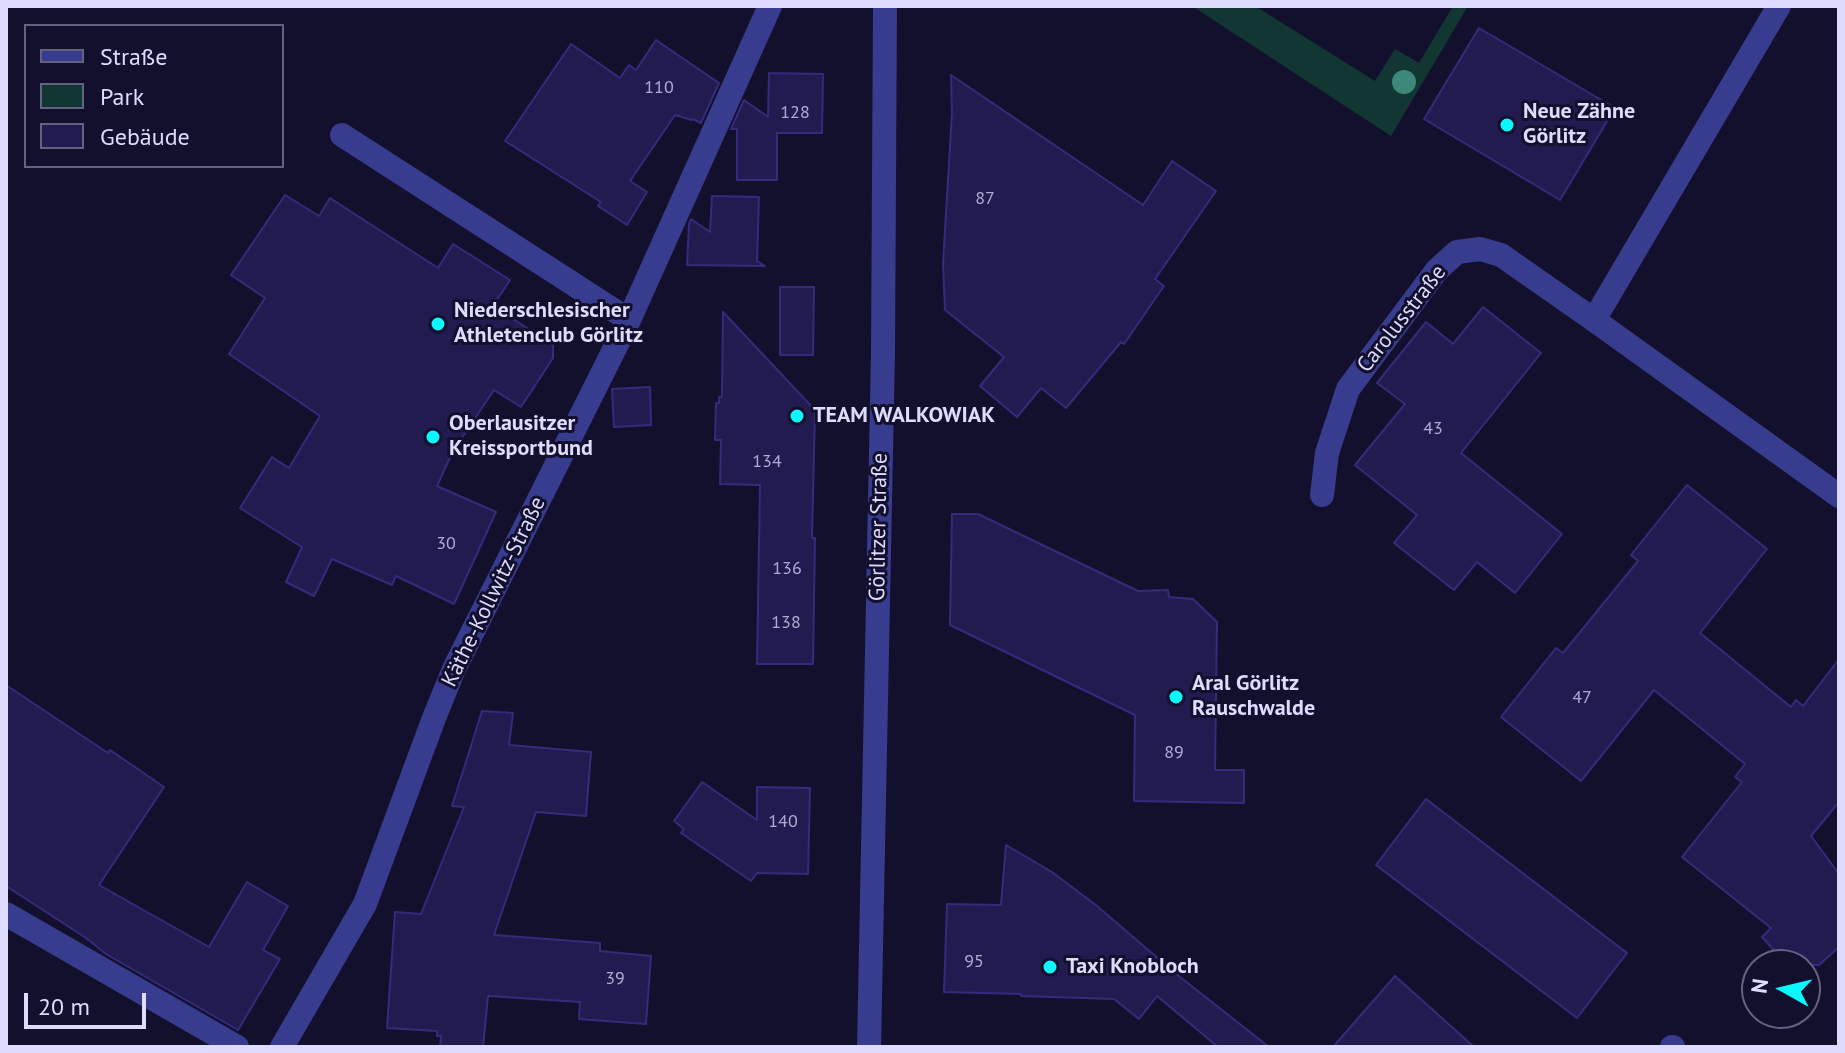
<!DOCTYPE html>
<html>
<head>
<meta charset="utf-8">
<style>
  body { margin:0 }
  #map { position:relative; width:1845px; height:1053px; overflow:hidden; background:#13102d; font-family:"PT Sans",sans-serif }
  canvas { display:block }
  .frame { position:absolute; inset:0; border:8px solid #dddcff; pointer-events:none }
  .legend { position:absolute; left:24px; top:24px; width:260px; height:144px; box-sizing:border-box; background:#13102d; border:2px solid #646281; margin:0; padding:10px 14px; list-style:none; font-size:24px; color:#dddcff }
  .legend li { display:flex; align-items:center; gap:16px; height:40px }
  .legend b { width:40px; border:2px solid #646281 }
  .north { position:absolute; left:1741px; top:949px; width:80px; height:80px; box-sizing:border-box; background:#13102d; border:2px solid #646281; border-radius:50%; rotate:278deg; font-size:22px; font-weight:700; line-height:32px; text-align:center; color:#dddcff }
  .north::after { content:''; display:block; margin:auto; width:28px; height:36px; background:#08f9ff; clip-path:polygon(50% 0,100% 100%,50% 72%,0 100%) }
  .scale { position:absolute; left:24px; top:993px; width:122px; height:36px; box-sizing:border-box; border:4px solid #dddcff; border-top:0; padding-left:10px; font-size:24px; line-height:28px; white-space:nowrap; color:#dddcff; -webkit-text-stroke:6px #13102d; paint-order:stroke }
</style>
</head>
<body>
<div id="map">
<canvas width="1845" height="1053"></canvas>
<div class="frame"></div>
<ul class="legend">
<li><b style="height:10px;background:#383c8e"></b>Straße</li>
<li><b style="height:22px;background:#123733"></b>Park</li>
<li><b style="height:22px;background:#211b4f"></b>Gebäude</li>
</ul>
<div class="north">N</div>
<div class="scale">20 m</div>
</div>
<script>
const ctx = document.querySelector('canvas').getContext('2d');
ctx.lineJoin = 'round';
function fillPath(path, color) {
  ctx.fillStyle = color;
  ctx.fill(path, 'evenodd');
}
function shape(rows) {
  const path = new Path2D();
  for (const r of rows) {
    path.moveTo(r[0], r[1]);
    for (let i = 2; i < r.length; i += 2) path.lineTo(r[i], r[i + 1]);
  }
  return path;
}
function stroke(path, color, width, dash) {
  ctx.strokeStyle = color;
  ctx.lineWidth = width;
  ctx.lineCap = dash ? 'butt' : 'round';
  ctx.setLineDash(dash || []);
  ctx.stroke(path);
}
function write(font, color, halo, rows, align = 'center') {
  ctx.font = font + ' "PT Sans",sans-serif';
  ctx.lineWidth = 6;
  ctx.setLineDash([]);
  ctx.textBaseline = 'middle';
  ctx.strokeStyle = halo;
  ctx.fillStyle = color;
  for (const [text, x, y, turn = 0] of rows) {
    ctx.save();
    ctx.translate(x, y);
    ctx.rotate((+turn || 0) * Math.PI / 180);
    ctx.textAlign = isNaN(turn) ? turn : align;
    if (halo) ctx.strokeText(text, 0, 0);
    ctx.fillText(text, 0, 0);
    ctx.restore();
  }
}
fillPath(shape([
  [1192,6,1255,6,1375,81,1395,49,1419,63,1453,6,1468,6,1391,136]
]), '#123733');
const building = shape([
  [1479,28,1615,108,1560,200,1424,119,1479,28],
  [656,40,719,83,701,123,693,119,692,120,675,115,630,181,647,192,627,225,598,206,601,202,505,141,571,44,620,78,629,65,636,70,656,40],
  [769,73,823,74,822,133,777,133,777,180,737,180,737,129,731,129,744,100,768,117,769,73],
  [951,75,1143,205,1172,161,1216,191,1155,279,1164,286,1124,344,1121,342,1066,408,1041,388,1017,417,980,386,1004,357,945,310,943,264,952,112,951,75],
  [285,195,319,216,330,198,438,268,453,244,510,280,493,306,553,345,553,358,521,407,494,390,453,451,437,486,496,512,454,604,396,576,392,585,332,559,314,596,286,582,302,547,240,508,272,457,289,468,320,416,229,354,265,298,231,275,285,195],
  [712,196,759,197,757,261,765,266,687,265,689,224,691,219,710,232,712,196],
  [780,287,814,287,813,355,780,355,780,287],
  [1483,307,1541,353,1461,453,1562,534,1515,593,1477,562,1454,590,1394,543,1417,515,1355,465,1405,404,1377,383,1426,322,1453,344,1483,307],
  [723,312,815,410,812,538,815,538,813,664,757,664,760,485,720,484,721,440,715,440,716,403,719,403,719,397,722,397,723,312],
  [650,387,651,425,614,427,612,389,650,387],
  [1687,485,1767,549,1700,633,1791,707,1796,700,1803,706,1839,659,1839,802,1811,836,1839,874,1839,947,1819,965,1787,965,1762,937,1771,928,1682,857,1742,782,1735,777,1745,764,1654,690,1581,781,1501,717,1556,648,1563,653,1638,561,1631,555,1687,485],
  [952,514,978,514,1138,591,1168,590,1169,597,1193,599,1217,622,1215,770,1244,770,1244,803,1134,801,1135,715,950,625,952,514],
  [6,685,108,753,110,750,164,787,99,885,209,947,247,882,288,906,263,950,280,959,238,1030,106,954,86,938,6,886,6,685],
  [482,711,513,713,509,745,591,752,586,816,536,812,494,935,600,943,600,951,651,956,646,1024,579,1019,580,1002,488,996,483,1047,440,1047,441,1036,437,1036,437,1031,387,1028,395,912,421,914,464,807,452,806,482,711],
  [702,782,757,820,757,787,810,788,808,874,757,873,751,881,681,833,684,829,674,821,702,782],
  [1426,799,1627,953,1577,1018,1376,865,1426,799],
  [1006,845,1052,872,1097,906,1175,973,1269,1047,1218,1047,1157,996,1139,1019,1114,999,1021,996,1021,994,944,992,947,904,1001,905,1006,845],
  [1395,976,1474,1047,1333,1047,1395,976]
]);
fillPath(building, '#211b4f');
stroke(building, '#352b7c', 2);
stroke(shape([
  [342,135,629,320],
  [1594,320,1779,6],
  [1322,495,1327,453,1348,389,1437,270,1457,252,1480,249,1501,255,1594,320,1839,496],
  [6,914,237,1047],
  [282,1047,365,904,434,718,454,669,629,320,770,6],
  [869,1047,883,353,885,6],
  [1672,1047,1673,1047]
]), '#383c8e', 24);
ctx.fillStyle = '#3d877b';
for (const [x, y] of [
  [1404,82]
]) {
  ctx.beginPath();
  ctx.arc(x, y, 12, 0, 2 * Math.PI);
  ctx.fill();
}
for (const [x, y, r, color] of [
  [1507,125,8,"#08f9ff"],
  [438,324,8,"#08f9ff"],
  [797,416,8,"#08f9ff"],
  [433,437,8,"#08f9ff"],
  [1176,697,8,"#08f9ff"],
  [1050,967,8,"#08f9ff"]
]) {
  const dot = new Path2D();
  dot.arc(x, y, r, 0, 2 * Math.PI);
  ctx.fillStyle = color;
  ctx.fill(dot);
  stroke(dot, '#13102d', 3);
}
write('18px', '#aeacd3', null, [
  ["110",659,88],
  ["128",795,113],
  ["87",985,199],
  ["43",1433,429],
  ["134",767,462],
  ["30",446,544],
  ["136",787,569],
  ["138",786,623],
  ["47",1582,698],
  ["89",1174,753],
  ["140",783,822],
  ["95",974,962],
  ["39",615,979]
]);
write('bold 22px', '#dddcff', '#13102d', [
  ["Neue Zähne",1523,112],
  ["Görlitz",1523,137],
  ["Niederschlesischer",454,311],
  ["Athletenclub Görlitz",454,336],
  ["TEAM WALKOWIAK",813,416],
  ["Oberlausitzer",449,424],
  ["Kreissportbund",449,449],
  ["Aral Görlitz",1192,684],
  ["Rauschwalde",1192,709],
  ["Taxi Knobloch",1066,967]
], 'left');
write('22px', '#dddcff', '#13102d', [
  ["Carolusstraße",1402,319,-52],
  ["Görlitzer Straße",879,527,-89],
  ["Käthe-Kollwitz-Straße",494,592,-64]
]);
</script>
</body>
</html>
